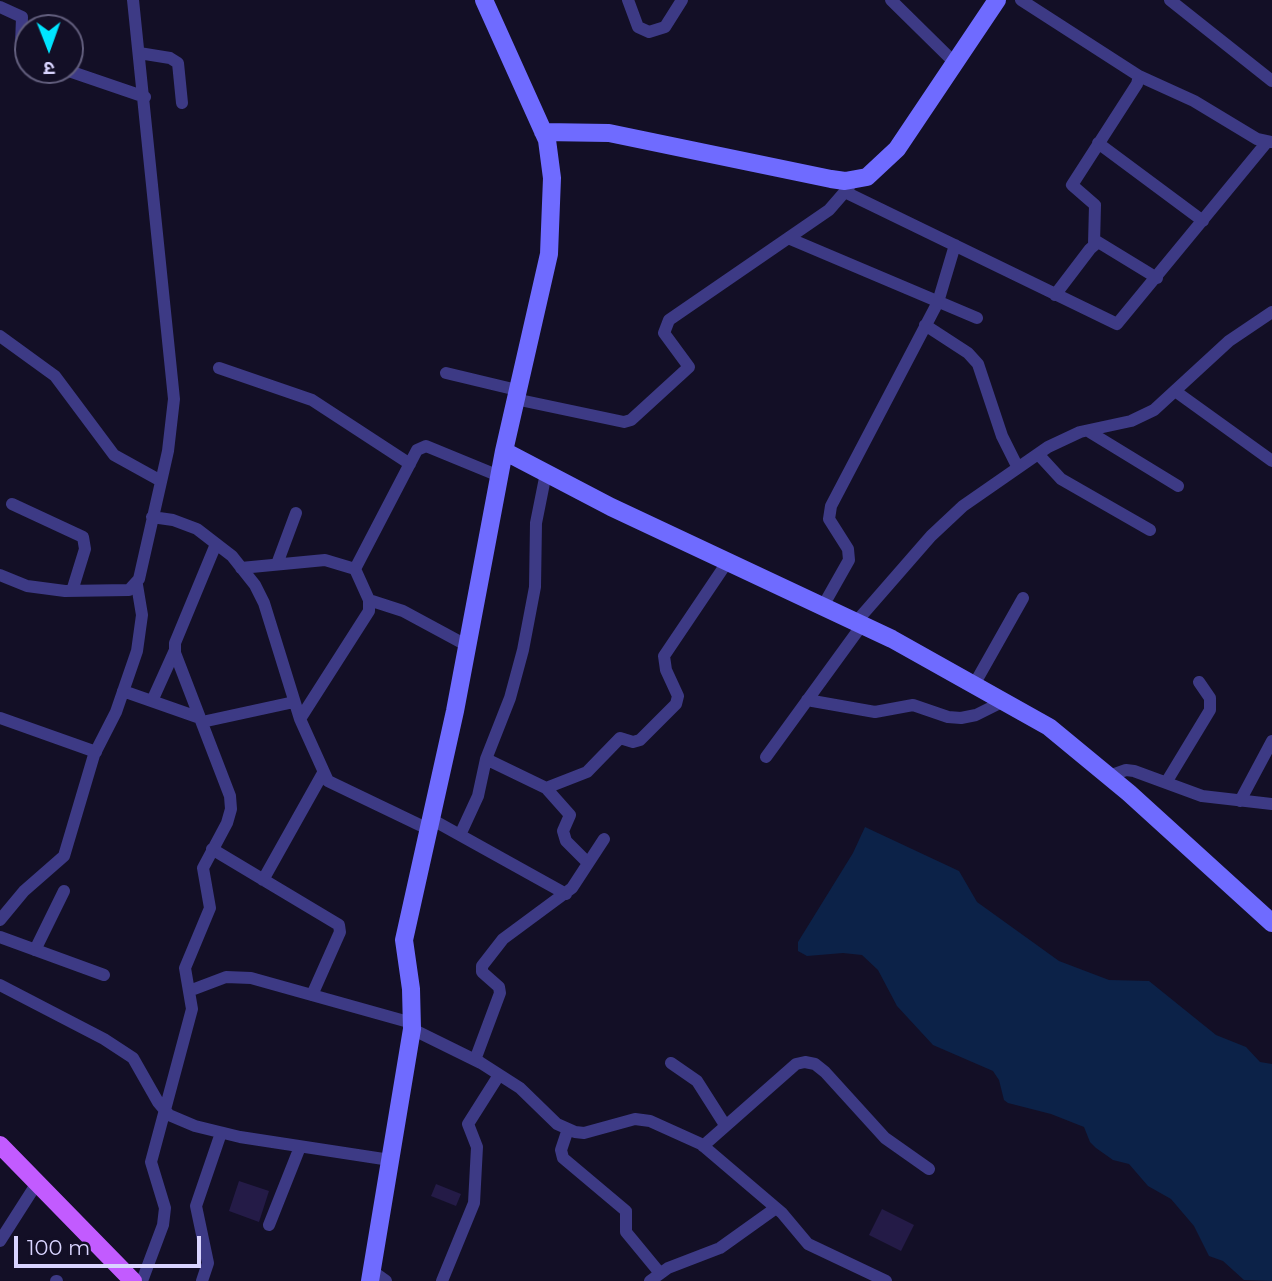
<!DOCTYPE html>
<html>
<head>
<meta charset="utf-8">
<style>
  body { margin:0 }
  #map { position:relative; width:1272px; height:1281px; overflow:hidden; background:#130f26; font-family:Montserrat,"Noto Sans Devanagari",sans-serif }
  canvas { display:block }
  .north { position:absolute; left:14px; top:14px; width:70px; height:70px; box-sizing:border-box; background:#130f26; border:2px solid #625e7d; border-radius:50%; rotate:179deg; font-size:19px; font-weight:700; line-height:28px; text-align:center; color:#d9d4ff }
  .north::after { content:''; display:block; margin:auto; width:24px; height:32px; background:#00e5ff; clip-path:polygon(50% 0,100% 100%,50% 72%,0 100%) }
  .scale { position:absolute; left:14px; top:1236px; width:187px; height:32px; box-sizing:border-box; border:4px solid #d9d4ff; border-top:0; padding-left:9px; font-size:21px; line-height:24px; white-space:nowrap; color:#d9d4ff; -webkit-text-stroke:5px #130f26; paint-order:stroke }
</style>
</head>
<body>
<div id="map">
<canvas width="1272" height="1281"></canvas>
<div class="north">उ</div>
<div class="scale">100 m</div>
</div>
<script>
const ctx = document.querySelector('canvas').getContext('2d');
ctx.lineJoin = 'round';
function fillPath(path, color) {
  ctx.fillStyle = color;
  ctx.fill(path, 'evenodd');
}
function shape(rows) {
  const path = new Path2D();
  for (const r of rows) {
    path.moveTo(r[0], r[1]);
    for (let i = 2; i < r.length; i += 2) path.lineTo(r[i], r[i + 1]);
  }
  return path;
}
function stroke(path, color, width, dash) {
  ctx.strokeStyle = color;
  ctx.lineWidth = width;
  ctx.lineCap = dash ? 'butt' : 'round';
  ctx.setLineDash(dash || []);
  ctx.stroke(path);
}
fillPath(shape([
  [865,827,959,871,977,902,1059,961,1109,980,1149,981,1216,1035,1246,1047,1260,1062,1272,1064,1272,1281,1244,1280,1223,1261,1209,1256,1194,1226,1171,1199,1148,1186,1129,1164,1113,1160,1096,1148,1090,1142,1084,1127,1051,1114,1008,1103,1004,1100,999,1080,993,1071,933,1045,897,1006,878,970,862,955,843,953,807,956,798,951,798,942,853,853]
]), '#0c2248');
fillPath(shape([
  [239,1181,269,1191,259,1222,229,1211],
  [436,1184,461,1194,456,1206,431,1196],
  [882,1209,914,1225,901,1251,869,1235]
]), '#241b47');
stroke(shape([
  [628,0,638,27,649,32,665,27,682,0],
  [891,0,955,63],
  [1021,0,1139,76,1137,84,1072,185,1095,205,1094,244],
  [1170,0,1272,81],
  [0,7,22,17,21,45,28,53],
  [139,53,170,58,178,63,182,103],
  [66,70,145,97],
  [1139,76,1194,101,1257,139,1272,142],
  [1098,143,1203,221],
  [845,192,1117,324,1267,142],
  [788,238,977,318],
  [1055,295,1090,249,1098,242,1157,278],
  [925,325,968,353,978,364,1002,436,1018,468],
  [0,336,55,376,114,455,161,481],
  [219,368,312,400,410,464],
  [446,373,517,390],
  [1175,391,1272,461],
  [515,399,624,422,631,420,689,367,664,333,669,320,829,210,849,187],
  [1088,431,1178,486],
  [1038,454,1061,479,1150,530],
  [12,504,83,537,85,549,72,591],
  [152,517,173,520,197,529,232,556,255,585,264,603,300,719,328,781,428,829],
  [277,564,296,513],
  [241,568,325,560,355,569],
  [0,575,27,586,65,591,129,590,139,579,168,451,174,399,133,0],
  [369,600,403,611,466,645],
  [823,606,849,560,848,549,829,519,831,506,938,302,955,245],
  [856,622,931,536,963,506,1048,447,1080,432,1131,421,1154,410,1229,341,1272,312],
  [975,683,1023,598],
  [123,691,200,718],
  [807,700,875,712,913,705,948,717,961,718,976,715,1004,701],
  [152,701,175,650],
  [0,718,96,752],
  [300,719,369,611,369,600,355,569,417,450,426,446,499,476],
  [202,722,294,702],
  [766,757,862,625],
  [486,759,546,788,587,772,620,738,633,742,640,740,676,704,678,696,666,670,664,656,728,561],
  [1109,776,1126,770,1134,771,1202,796,1272,804],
  [1167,781,1210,710,1210,698,1199,682],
  [546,788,570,815,563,831,566,841,588,863],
  [1240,801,1272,741],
  [431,819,566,894],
  [460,835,478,796,486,759,510,698,523,650,535,587,536,523,546,473],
  [212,849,339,925,340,932,312,995],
  [263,880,323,773],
  [0,920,24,891,64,856,94,755,116,712,137,651,142,615,137,585],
  [0,937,104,975],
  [35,950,64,891],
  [0,985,104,1039,133,1058,158,1102,169,1115,195,1126,240,1137,390,1160],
  [189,991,226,977,251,978,412,1023],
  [412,1029,481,1063,520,1088,557,1124,575,1132,584,1133,635,1119,650,1121,701,1144,782,1213,808,1244,886,1281],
  [475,1060,500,993,499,987,482,972,482,966,503,939,572,888,604,839],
  [671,1063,697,1081,725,1125],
  [568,1129,561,1150,563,1158,626,1211,626,1232,659,1272],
  [703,1146,796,1064,805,1062,815,1064,825,1072,885,1138,929,1169],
  [269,1225,300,1147],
  [0,1241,37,1183],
  [372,1271,386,1281],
  [56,1281,57,1281],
  [142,1281,163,1225,165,1208,151,1162,192,1009,185,968,210,908,203,868,227,823,231,809,230,796,175,653,175,643,216,544],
  [202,1281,208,1263,196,1206,221,1133],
  [442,1281,474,1203,477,1147,468,1124,499,1075],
  [650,1281,668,1268,720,1248,776,1208]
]), '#3d3a85', 12);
stroke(shape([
  [484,0,547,140,552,178,549,254,504,451,611,507,892,639,1049,727,1129,793,1272,923],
  [543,132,609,133,831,179,845,181,867,177,897,149,997,0],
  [370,1281,412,1029,411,989,404,940,455,711,504,451]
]), '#6f6bff', 18);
stroke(shape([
  [0,1145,133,1281]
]), '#c25bff', 18);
</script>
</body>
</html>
